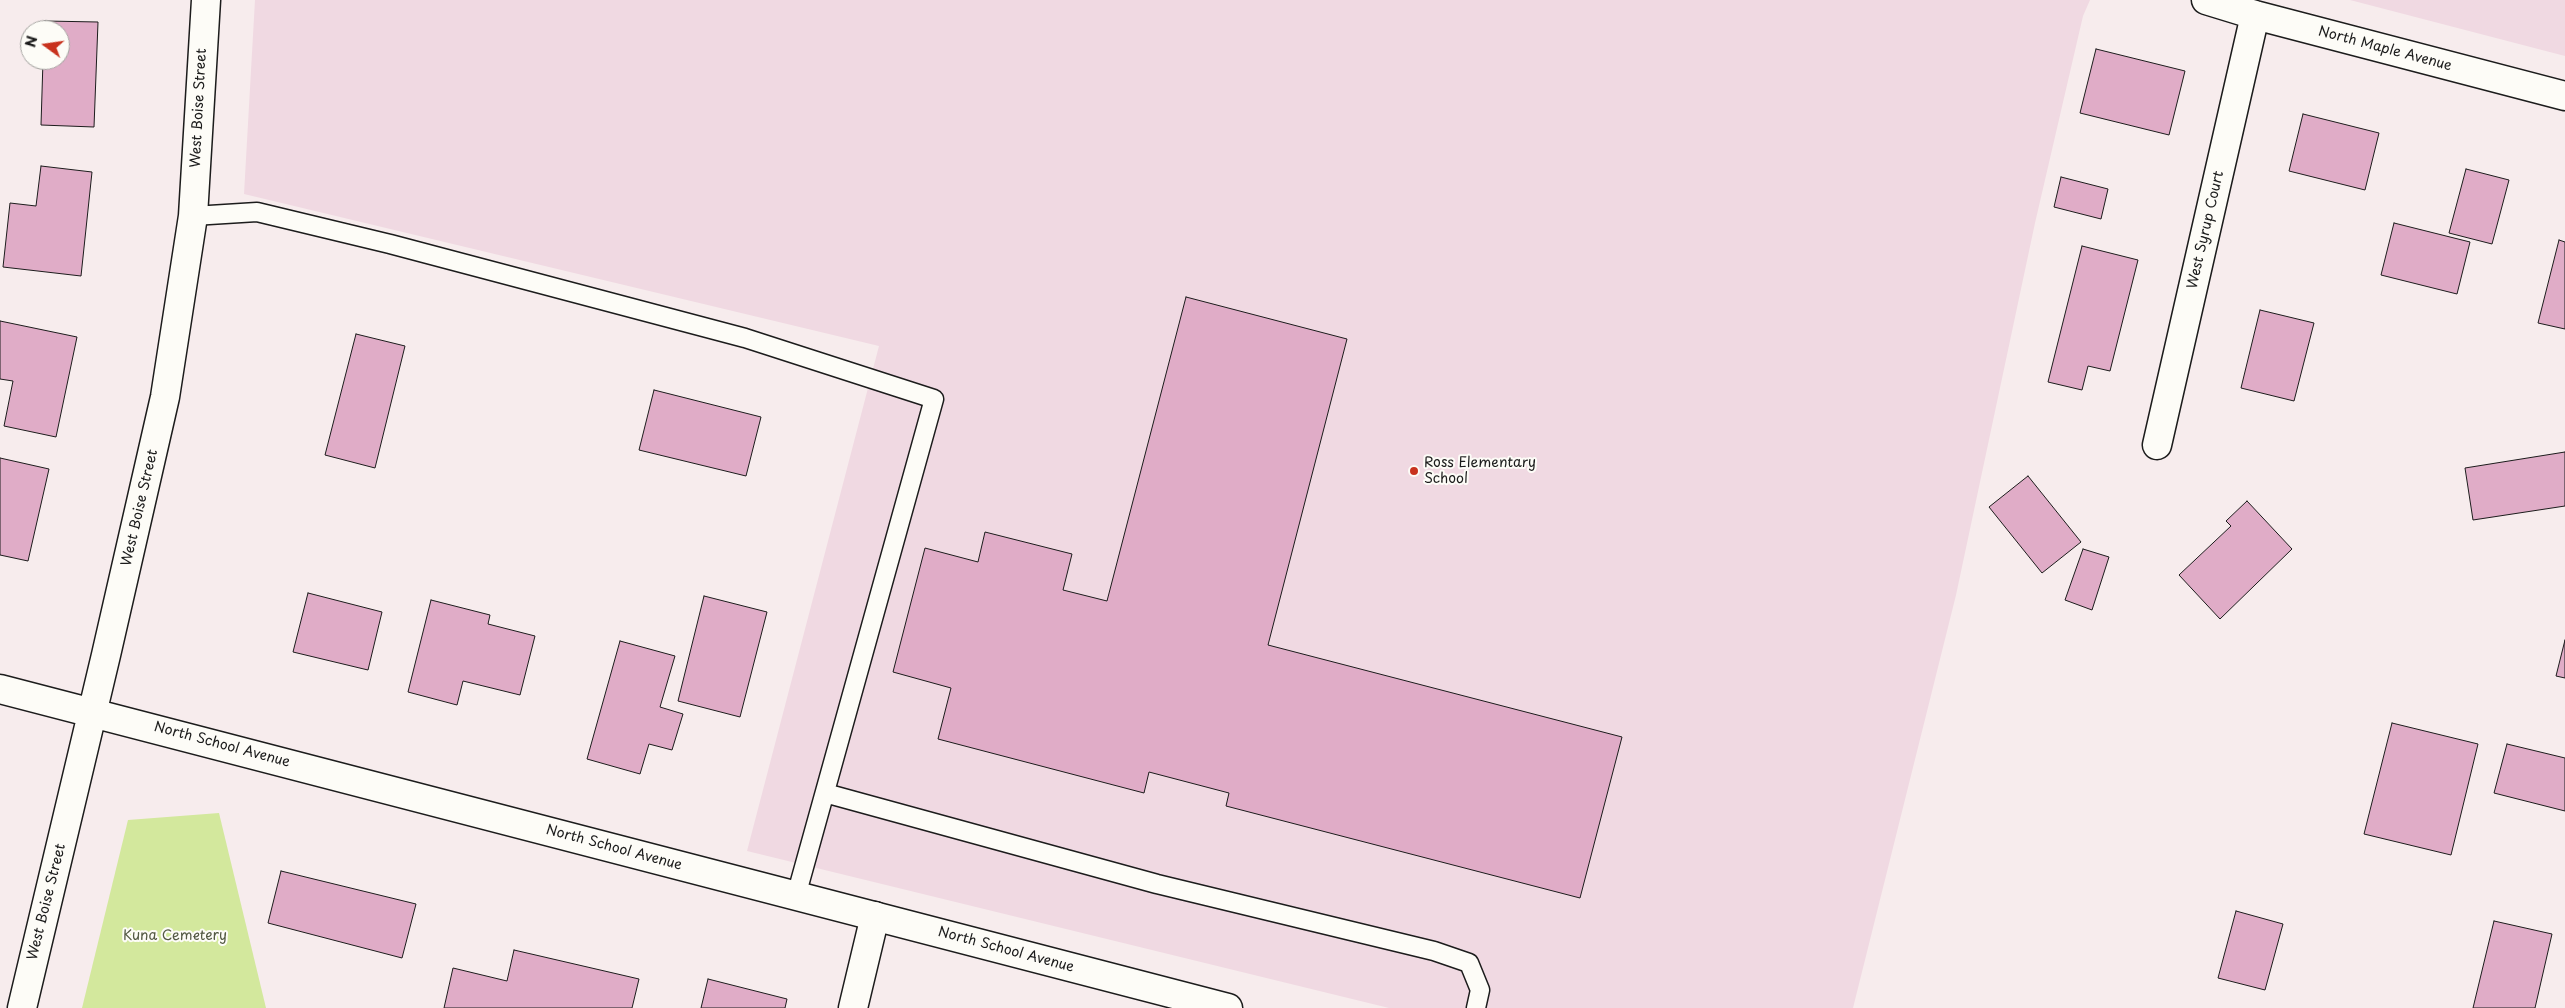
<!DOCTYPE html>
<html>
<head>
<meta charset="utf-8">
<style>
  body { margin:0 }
  #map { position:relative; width:2565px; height:1008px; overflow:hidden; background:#f7eced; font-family:"Playpen Sans",sans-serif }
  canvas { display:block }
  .north { position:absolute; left:20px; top:20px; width:50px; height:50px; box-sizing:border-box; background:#fdfcf7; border:1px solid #a3a29f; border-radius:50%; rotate:284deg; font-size:14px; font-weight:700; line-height:20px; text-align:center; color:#1c1c1c }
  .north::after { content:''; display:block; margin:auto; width:18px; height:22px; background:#c8321e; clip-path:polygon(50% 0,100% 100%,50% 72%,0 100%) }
</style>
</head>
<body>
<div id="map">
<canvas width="2565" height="1008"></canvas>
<div class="north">N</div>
</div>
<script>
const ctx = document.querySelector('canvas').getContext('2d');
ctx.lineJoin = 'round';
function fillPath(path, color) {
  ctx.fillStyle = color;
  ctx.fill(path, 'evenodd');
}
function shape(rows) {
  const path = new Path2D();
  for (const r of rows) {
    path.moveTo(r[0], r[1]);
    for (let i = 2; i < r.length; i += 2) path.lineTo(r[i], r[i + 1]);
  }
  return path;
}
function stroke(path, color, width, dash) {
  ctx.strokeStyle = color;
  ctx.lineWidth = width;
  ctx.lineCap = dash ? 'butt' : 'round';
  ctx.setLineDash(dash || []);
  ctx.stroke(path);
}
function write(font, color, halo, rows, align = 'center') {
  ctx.font = font + ' "Playpen Sans",sans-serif';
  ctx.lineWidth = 4;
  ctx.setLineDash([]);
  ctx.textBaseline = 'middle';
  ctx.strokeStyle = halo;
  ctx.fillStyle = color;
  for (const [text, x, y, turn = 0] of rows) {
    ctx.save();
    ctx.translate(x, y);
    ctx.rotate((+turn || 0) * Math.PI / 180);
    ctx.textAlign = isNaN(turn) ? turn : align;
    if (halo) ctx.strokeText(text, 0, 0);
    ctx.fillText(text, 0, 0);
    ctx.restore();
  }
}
fillPath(shape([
  [255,0,2090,0,2083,16,2035,223,1956,595,1853,1008,1389,1008,747,851,879,346,244,194],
  [2350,0,2565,0,2565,56]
]), '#f0d9e2');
fillPath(shape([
  [219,813,266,1008,82,1008,128,820]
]), '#d3e89d');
const building = shape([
  [45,21,98,22,94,127,41,125,43,60,60,60,60,30,44,30,45,21],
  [2096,49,2185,71,2169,135,2080,113,2096,49],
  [2303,114,2379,133,2365,190,2289,171,2303,114],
  [41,166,92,172,81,276,3,267,10,203,36,206,41,166],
  [2466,169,2509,180,2492,244,2449,233,2466,169],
  [2061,177,2108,189,2101,219,2054,207,2061,177],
  [2394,223,2470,242,2457,294,2381,275,2394,223],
  [2559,240,2565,242,2565,329,2538,323,2559,240],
  [2082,246,2138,260,2110,371,2088,366,2082,390,2048,382,2082,246],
  [1186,297,1347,339,1268,645,1622,737,1580,898,1226,806,1229,793,1149,772,1144,793,938,739,951,688,893,672,925,548,978,562,985,532,1072,554,1063,590,1107,601,1186,297],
  [2260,310,2314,323,2294,401,2241,388,2260,310],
  [0,321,77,337,56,437,4,426,13,381,0,379,0,321],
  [356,334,405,346,375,468,325,455,356,334],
  [654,390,761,417,746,476,639,450,654,390],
  [2565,452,2565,506,2473,520,2465,468,2565,452],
  [0,458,49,469,28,561,0,555,0,458],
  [2028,476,2081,542,2042,573,1989,507,2028,476],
  [2247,501,2292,549,2220,619,2179,575,2231,526,2226,521,2247,501],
  [2083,549,2109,557,2092,610,2065,600,2083,549],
  [308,593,382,612,368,670,293,652,308,593],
  [704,596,767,612,740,717,678,701,704,596],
  [431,600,490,615,488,624,535,636,520,695,463,681,457,705,408,692,431,600],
  [2565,640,2565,678,2556,676,2565,640],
  [620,641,675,656,660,707,683,714,672,750,649,744,640,774,587,759,620,641],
  [2392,723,2478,744,2451,855,2364,834,2392,723],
  [2507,744,2565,758,2565,811,2494,793,2507,744],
  [281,871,416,904,402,958,268,923,281,871],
  [2236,911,2283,924,2265,990,2218,978,2236,911],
  [2494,921,2552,934,2535,1008,2473,1008,2494,921],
  [514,950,639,979,632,1008,444,1008,453,968,507,981,514,950],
  [708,979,787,999,785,1008,701,1008,708,979]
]);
fillPath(building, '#e0acc7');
stroke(building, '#1c1c1c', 1);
const service = shape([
  [193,216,257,212,390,244,745,338,934,399,796,896],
  [825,793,1157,884,1434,951,1469,963,1480,990,1476,1008]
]);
const minor = shape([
  [2206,0,2255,15,2565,96],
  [2157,445,2255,15],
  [853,1008,875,916]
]);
const tertiary = shape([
  [0,689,1228,1008],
  [22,1008,106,655,165,397,193,216,206,0]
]);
stroke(service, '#1c1c1c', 21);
stroke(minor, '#1c1c1c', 31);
stroke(tertiary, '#1c1c1c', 31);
stroke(service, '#fdfcf7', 18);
stroke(minor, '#fdfcf7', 28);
stroke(tertiary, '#fdfcf7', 28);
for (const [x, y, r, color] of [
  [1414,471,5,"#c8321e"]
]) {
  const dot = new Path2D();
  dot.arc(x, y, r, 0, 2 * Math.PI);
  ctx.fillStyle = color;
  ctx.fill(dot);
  stroke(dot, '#fdfcf7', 2);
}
write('14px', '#1c1c1c', '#fdfcf7', [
  ["North Maple Avenue",2385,49,15],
  ["West Boise Street",199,108,-87],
  ["West Syrup Court",2206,230,-77],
  ["West Boise Street",140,508,-77],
  ["North School Avenue",222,745,15],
  ["North School Avenue",614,848,15],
  ["West Boise Street",47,902,-76],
  ["North School Avenue",1006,950,15]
]);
write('14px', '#1c1c1c', '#fdfcf7', [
  ["Ross Elementary",1424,463],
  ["School",1424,479]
], 'left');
write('14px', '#535943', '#fdfcf7', [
  ["Kuna Cemetery",175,936]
]);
</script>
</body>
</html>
